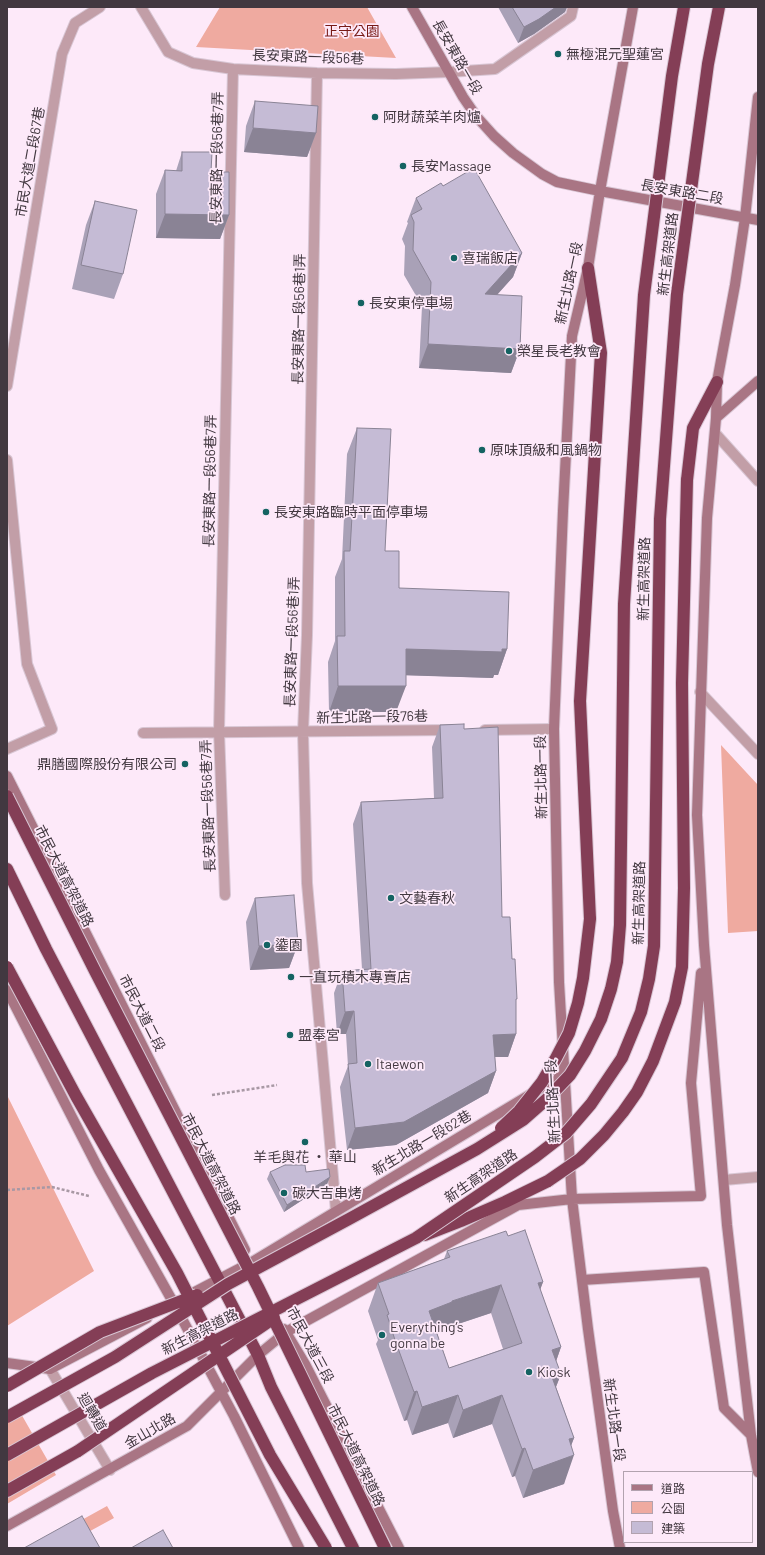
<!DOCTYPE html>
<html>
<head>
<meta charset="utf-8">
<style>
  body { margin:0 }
  #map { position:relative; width:765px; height:1555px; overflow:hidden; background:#fde9f9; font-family:Barlow,"Noto Sans TC",sans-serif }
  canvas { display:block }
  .frame { position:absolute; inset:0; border:8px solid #423840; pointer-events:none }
  .legend { position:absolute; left:623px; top:1471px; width:130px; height:72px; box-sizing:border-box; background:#fde9f9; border:1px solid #b2a2af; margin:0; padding:5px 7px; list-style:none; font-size:12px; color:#423840 }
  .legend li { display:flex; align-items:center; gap:8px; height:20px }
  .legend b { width:20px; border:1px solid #b2a2af }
</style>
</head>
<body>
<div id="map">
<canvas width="765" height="1555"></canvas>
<div class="frame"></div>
<ul class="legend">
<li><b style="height:5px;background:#a97584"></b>道路</li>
<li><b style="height:11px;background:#efaaa0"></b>公園</li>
<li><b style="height:11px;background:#c5bbd5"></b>建築</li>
</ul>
</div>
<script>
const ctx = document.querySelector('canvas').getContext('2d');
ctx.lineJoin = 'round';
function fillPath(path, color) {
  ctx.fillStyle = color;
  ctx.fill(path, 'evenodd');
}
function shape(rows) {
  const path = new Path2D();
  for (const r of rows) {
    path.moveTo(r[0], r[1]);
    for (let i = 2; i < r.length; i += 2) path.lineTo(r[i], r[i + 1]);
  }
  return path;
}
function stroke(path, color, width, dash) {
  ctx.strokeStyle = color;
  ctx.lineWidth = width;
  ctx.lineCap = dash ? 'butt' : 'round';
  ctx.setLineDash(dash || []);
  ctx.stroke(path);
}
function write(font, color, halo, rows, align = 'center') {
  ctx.font = font + ' Barlow,"Noto Sans TC",sans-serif';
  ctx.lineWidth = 3.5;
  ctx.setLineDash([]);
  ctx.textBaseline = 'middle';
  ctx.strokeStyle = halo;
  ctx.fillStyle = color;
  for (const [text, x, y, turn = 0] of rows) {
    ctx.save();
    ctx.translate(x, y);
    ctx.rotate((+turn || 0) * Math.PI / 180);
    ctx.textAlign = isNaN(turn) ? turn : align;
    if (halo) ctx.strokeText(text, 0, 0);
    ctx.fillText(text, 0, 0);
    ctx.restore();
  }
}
fillPath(shape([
  [220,7,367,7,396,58,196,47],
  [721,745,758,785,758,931,728,933],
  [7,1095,94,1271,7,1326],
  [20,1412,56,1475,7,1504,7,1420],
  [107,1506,114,1518,59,1548,31,1548]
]), '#efaaa0');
const lane = shape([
  [141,7,168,52,193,63,233,69,317,73,396,74,449,72,495,69,571,16,573,7],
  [317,73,307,635,303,732,307,883,336,1211],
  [7,386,62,54,75,23,100,7],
  [7,460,27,664,52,729,7,749],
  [485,730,554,729],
  [143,733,451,730],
  [225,895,219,731,233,69],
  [50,1369,110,1470]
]);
const street = shape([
  [715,433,758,481],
  [700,692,758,754],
  [724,1180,758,1177]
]);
const secondary = shape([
  [412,7,463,97,476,116,494,136,513,153,542,174,557,182,600,191,758,220],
  [758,97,745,218,735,285,717,382,716,418,707,518,697,815,704,945,727,1225,751,1435,758,1472],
  [716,418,758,381],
  [7,776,245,1250],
  [7,990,99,1170,173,1302,234,1416,299,1548],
  [582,1280,704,1272,724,1408,751,1435],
  [187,1296,252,1262,566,1073],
  [284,1329,305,1364,399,1548],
  [7,1363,50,1369,147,1318],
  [7,1526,187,1426,258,1355,286,1332,518,1205,572,1199,701,1196,691,1083,701,973],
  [620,1548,613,1511,588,1329,572,1199,559,982,554,729,563,511,572,336,588,268,600,191,633,7]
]);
const highway = shape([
  [588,268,601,353,580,701,590,919],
  [687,480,693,428,717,382],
  [7,869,46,949,258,1355,271,1387,353,1548],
  [425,1235,461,1221,505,1202,548,1181],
  [7,1491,78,1451]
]);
stroke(lane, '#d8c6d4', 12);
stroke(street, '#d8c6d4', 12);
stroke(secondary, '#d8c6d4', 12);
stroke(highway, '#d8c6d4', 14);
stroke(shape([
  [212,1095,277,1085],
  [7,1190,52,1187,89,1196]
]), '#a898a4', 2.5, [3, 2]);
stroke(lane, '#c29ea7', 10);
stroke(street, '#c29ea7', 10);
stroke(secondary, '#a97584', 10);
stroke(highway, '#843e56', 12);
const highwayBridge = shape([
  [7,796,95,971,258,1287,385,1548],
  [7,967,76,1096,177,1273,270,1455,326,1548],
  [501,1128,519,1111,542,1082,556,1058,569,1033,578,1003,583,978,590,919],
  [548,1181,580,1159,604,1135,623,1112,637,1092,653,1061,675,1002,682,967,684,888,682,683,687,480],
  [7,1386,100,1332,197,1295],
  [7,1417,115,1357,228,1284,349,1219,477,1149,523,1120,548,1098,570,1075,585,1051,601,1019,611,989,617,962,620,925,624,604,644,295,672,76,684,7],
  [78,1451,274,1318],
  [7,1455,152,1373,416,1238,535,1157,566,1133,591,1104,622,1058,641,1012,649,979,654,946,660,519,677,294,708,64,719,7]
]);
stroke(highwayBridge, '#d8c6d4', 14, []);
stroke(highwayBridge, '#843e56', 12);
fillPath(shape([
  [498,7,567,7,565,12,534,34,518,43],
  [255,101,316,133,307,157,244,152,246,126],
  [182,152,211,172,229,215,220,239,156,238,156,194,165,170,176,171],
  [443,186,522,253,513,277,497,295,520,349,511,373,419,368,422,306,404,275,405,246,402,239,408,223,407,222,416,198],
  [95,201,123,274,114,299,72,289,86,225],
  [357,428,385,551,399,588,507,649,498,675,494,675,493,678,406,675,396,712,329,712,328,662,335,641,335,577,342,559,347,454],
  [440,725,464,729,502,917,512,959,516,1003,516,1034,508,1057,495,1057,496,1071,488,1093,396,1145,347,1150,340,1087,348,1066,346,1034,337,1034,334,993,342,971,362,969,353,824,361,802,434,798,432,747],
  [255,898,298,944,289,968,250,970,246,922],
  [270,1172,306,1172,330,1177,327,1184,284,1212,267,1179],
  [508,1236,543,1282,540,1289,561,1347,556,1361,561,1374,556,1387,574,1438,571,1446,564,1484,523,1498,515,1476,512,1477,492,1424,453,1438,448,1423,412,1435,407,1420,404,1421,385,1369,376,1344,378,1340,368,1311,378,1283,444,1259,447,1251],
  [491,1313,503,1349,449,1368,437,1333,442,1331,443,1329]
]), '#a9a1b7');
fillPath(shape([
  [556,7,567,7,565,12,534,34,518,43,524,27],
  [253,128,316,133,307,157,244,152],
  [165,214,229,215,220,239,156,238],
  [522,253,513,277,476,318,485,294],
  [428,344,520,349,511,373,419,368],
  [406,649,507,649,498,675,494,675,493,678,396,675],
  [338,686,406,686,396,712,329,712],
  [298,944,289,968,250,970,259,946],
  [354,1011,346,1034,337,1034,345,1012],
  [516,1034,508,1057,485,1057,493,1035],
  [496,1071,488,1093,396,1145,347,1150,355,1128],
  [330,1177,327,1184,284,1212,287,1205],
  [543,1282,533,1310,538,1283],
  [501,1285,491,1313,443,1329,442,1331,419,1339,429,1311,452,1301],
  [561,1347,551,1376,552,1350],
  [561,1374,550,1402,552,1377],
  [417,1391,407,1420,404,1421,414,1392],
  [458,1395,448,1423,412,1435,422,1407],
  [502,1395,492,1424,453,1438,463,1410],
  [574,1438,566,1458,574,1455,564,1484,523,1498,533,1470,569,1439],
  [525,1448,515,1476,512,1477,522,1449]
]), '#8a8395');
const building = shape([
  [512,7,556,7,539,19,524,27,512,7],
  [255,101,318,106,316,133,253,128,255,101],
  [182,152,212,152,211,172,229,172,229,215,165,214,165,170,182,171,182,152],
  [474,168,522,253,485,294,522,296,520,349,428,344,431,282,413,250,414,222,411,215,422,209,416,198,441,183,443,186,474,168],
  [95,201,137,210,123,274,81,265,95,201],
  [357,428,391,429,385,551,399,551,399,588,509,592,507,649,502,649,502,652,406,649,406,686,338,686,337,636,345,636,344,551,350,551,357,428],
  [464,724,464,729,498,727,502,917,510,917,512,959,515,959,517,999,516,999,516,1034,493,1035,496,1071,404,1122,355,1128,348,1064,357,1063,354,1011,345,1012,342,971,371,969,361,802,443,798,440,725,464,724],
  [294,895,298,944,259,946,255,898,294,895],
  [285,1165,305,1165,306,1172,329,1169,330,1177,287,1205,270,1172,285,1165],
  [525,1230,543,1282,538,1283,561,1347,552,1350,561,1374,552,1377,574,1438,569,1439,574,1455,533,1470,525,1448,522,1449,502,1395,463,1410,458,1395,422,1407,417,1391,414,1392,395,1340,387,1315,389,1314,378,1283,450,1257,447,1251,506,1231,508,1236,525,1230],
  [501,1285,522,1343,449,1368,429,1311,452,1302,452,1301,501,1285],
  [82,1516,100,1548,24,1548,82,1516],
  [163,1530,173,1548,131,1548,163,1530]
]);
fillPath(building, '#c5bbd5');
stroke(building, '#8a8395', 1);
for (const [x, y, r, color] of [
  [558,54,4,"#146362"],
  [375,117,4,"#146362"],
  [403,166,4,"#146362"],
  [454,258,4,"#146362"],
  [361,303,4,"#146362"],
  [509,351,4,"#146362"],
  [482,450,4,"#146362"],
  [266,512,4,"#146362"],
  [185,764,4,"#146362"],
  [391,898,4,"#146362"],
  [267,945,4,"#146362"],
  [291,977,4,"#146362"],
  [290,1035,4,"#146362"],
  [368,1064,4,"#146362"],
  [305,1142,4,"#146362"],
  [284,1193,4,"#146362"],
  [382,1335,4,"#146362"],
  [529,1372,4,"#146362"]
]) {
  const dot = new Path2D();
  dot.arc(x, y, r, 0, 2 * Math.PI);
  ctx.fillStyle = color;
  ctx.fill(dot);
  stroke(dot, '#fde9f9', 1.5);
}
write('14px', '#781a15', '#fde9f9', [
  ["正守公園",352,31]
]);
write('14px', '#423840', '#fde9f9', [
  ["無極混元聖蓮宮",566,54],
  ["阿財蔬菜羊肉爐",383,117],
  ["長安Massage",411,166],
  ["喜瑞飯店",462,258],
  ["長安東停車場",369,303],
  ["榮星長老教會",517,351],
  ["原味頂級和風鍋物",490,450],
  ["長安東路臨時平面停車場",274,512],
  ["鼎膳國際股份有限公司",177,764,"right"],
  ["文藝春秋",399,898],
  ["鍌園",275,945],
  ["一直玩積木專賣店",299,977],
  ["盟奉宮",298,1035],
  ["Itaewon",376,1064],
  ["羊毛與花 ‧ 華山",305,1157,"center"],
  ["碳大吉串烤",292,1193],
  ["Everything’s",390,1327],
  ["gonna be",390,1343],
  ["Kiosk",537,1372]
], 'left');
write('14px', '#423840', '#fde9f9', [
  ["長安東路一段56巷",308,57,2],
  ["長安東路一段",457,57,60],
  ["長安東路一段56巷7弄",217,158,-89],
  ["市民大道二段67巷",30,162,-80],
  ["長安東路二段",682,192,10],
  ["新生高架道路",668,254,-83],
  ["新生北路一段",569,283,-78],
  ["長安東路一段56巷1弄",299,319,-89],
  ["長安東路一段56巷7弄",210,481,-89],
  ["新生高架道路",644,579,-89],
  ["長安東路一段56巷1弄",292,642,-88],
  ["新生北路一段76巷",372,717,-1],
  ["新生北路一段",541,777,-91],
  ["長安東路一段56巷7弄",208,806,-92],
  ["市民大道高架道路",64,876,63],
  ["新生高架道路",639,903,-89],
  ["市民大道二段",142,1013,63],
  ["新生北路一段",553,1101,-93],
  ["新生北路一段62巷",422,1143,-31],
  ["市民大道高架道路",211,1164,63],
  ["新生高架道路",481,1176,-34],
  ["新生高架道路",200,1332,-27],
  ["市民大道三段",310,1345,62],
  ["迴轉道",92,1412,59],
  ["新生北路一段",614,1420,82],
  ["金山北路",150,1431,-30],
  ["市民大道高架道路",356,1455,64]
]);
</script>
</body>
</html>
